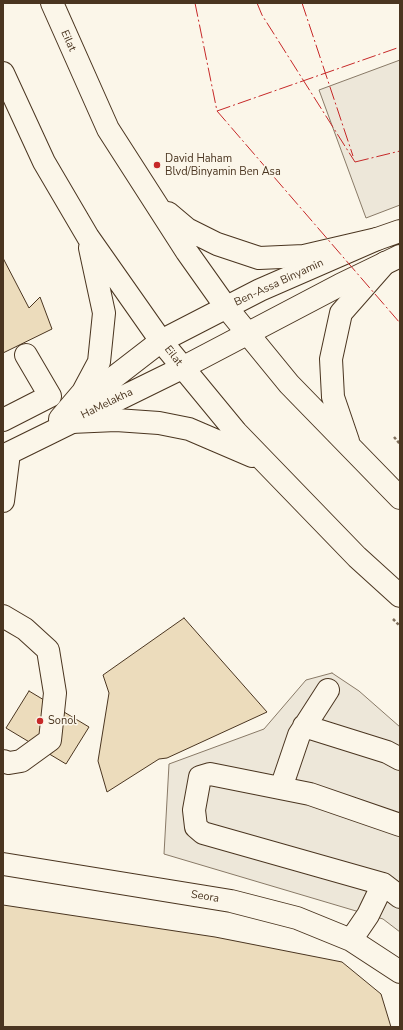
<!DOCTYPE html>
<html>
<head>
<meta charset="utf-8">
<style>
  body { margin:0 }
  #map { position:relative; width:403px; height:1030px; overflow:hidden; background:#fbf6e9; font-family:"Nunito Sans",sans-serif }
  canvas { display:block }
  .frame { position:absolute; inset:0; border:4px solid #4a3520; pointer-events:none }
</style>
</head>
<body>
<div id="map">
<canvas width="403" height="1030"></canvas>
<div class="frame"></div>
</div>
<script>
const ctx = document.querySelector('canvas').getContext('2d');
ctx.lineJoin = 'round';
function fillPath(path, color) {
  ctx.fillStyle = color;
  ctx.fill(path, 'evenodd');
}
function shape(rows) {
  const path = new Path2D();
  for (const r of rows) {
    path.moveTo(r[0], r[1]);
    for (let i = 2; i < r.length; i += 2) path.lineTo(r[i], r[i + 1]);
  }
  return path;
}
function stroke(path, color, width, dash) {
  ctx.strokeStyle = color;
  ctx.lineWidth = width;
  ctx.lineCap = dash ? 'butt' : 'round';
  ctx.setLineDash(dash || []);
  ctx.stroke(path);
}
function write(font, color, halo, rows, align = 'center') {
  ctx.font = font + ' "Nunito Sans",sans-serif';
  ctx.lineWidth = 3;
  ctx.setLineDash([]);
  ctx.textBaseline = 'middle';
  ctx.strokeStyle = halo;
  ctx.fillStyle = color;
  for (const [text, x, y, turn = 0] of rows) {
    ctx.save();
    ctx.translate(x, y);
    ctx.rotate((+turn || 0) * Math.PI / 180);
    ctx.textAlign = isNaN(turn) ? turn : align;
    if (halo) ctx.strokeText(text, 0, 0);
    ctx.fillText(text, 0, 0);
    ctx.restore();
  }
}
const parking = shape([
  [400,60,400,205,366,218,319,90,400,60],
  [332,673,359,691,400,727,400,932,383,919,164,854,169,764,264,729,306,680,332,673]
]);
fillPath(parking, '#ede7d9');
stroke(parking, '#887966', 1);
const building = shape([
  [3,258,29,308,40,297,52,329,3,353,3,258],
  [184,618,267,712,167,758,159,759,107,792,98,761,109,693,103,675,184,618],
  [29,691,89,727,66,764,6,728,29,691],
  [3,905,215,937,342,962,381,994,391,1027,3,1027,3,905]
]);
fillPath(building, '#ecdcbc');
stroke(building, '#4a3520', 1);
const minor = shape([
  [73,409,161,341,260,290,377,239,400,231],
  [3,420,50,396,26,355],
  [3,456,182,368,340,285,400,256],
  [3,501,9,453],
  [3,616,25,629,48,650,55,693,50,740,21,761,9,763,3,761],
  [304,726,387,752,400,759],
  [281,788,299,735,328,690],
  [400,825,310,794,210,774,200,777,194,810,196,827,203,833,383,884,400,897],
  [3,864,231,901,297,918,351,940,400,972],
  [351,940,368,915,383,884]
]);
const highway = shape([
  [52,3,108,129,187,252,226,307,289,384,400,498],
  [3,73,44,162,88,237,161,341,236,432,357,557,400,596],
  [168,213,187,229,217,244,259,258,304,256,377,239],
  [60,419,83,392,99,362,104,313,90,248],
  [71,422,116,420,159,423,189,429,252,456],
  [348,441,333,397,331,359,341,313,385,263]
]);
stroke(minor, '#4a3520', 24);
stroke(highway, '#4a3520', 24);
stroke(shape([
  [394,437,400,444],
  [393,619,400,626]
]), '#7f6f5c', 2.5, [3, 2]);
stroke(minor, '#fbf6e9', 22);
stroke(highway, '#fbf6e9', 22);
stroke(shape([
  [195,3,217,111,400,323],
  [257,3,262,15,355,162],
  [302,3,353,156],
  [217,111,400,47],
  [355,162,400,151]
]), '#c62828', 1, [14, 3, 2, 3]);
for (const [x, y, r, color] of [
  [157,165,4,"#c62828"],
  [40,721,4,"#c62828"]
]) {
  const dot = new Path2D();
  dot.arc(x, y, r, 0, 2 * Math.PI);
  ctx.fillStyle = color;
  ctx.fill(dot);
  stroke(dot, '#fbf6e9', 1.5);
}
write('11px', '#4a3520', '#fbf6e9', [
  ["Eilat",68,41,66],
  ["Ben-Assa Binyamin",279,283,-25],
  ["Eilat",173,356,52],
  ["HaMelakha",107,404,-26],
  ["Seora",205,897,9]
]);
write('11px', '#4a3520', '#fbf6e9', [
  ["David Haham",165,159],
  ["Blvd/Binyamin Ben Asa",165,172],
  ["Sonol",48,721]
], 'left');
</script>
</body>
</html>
